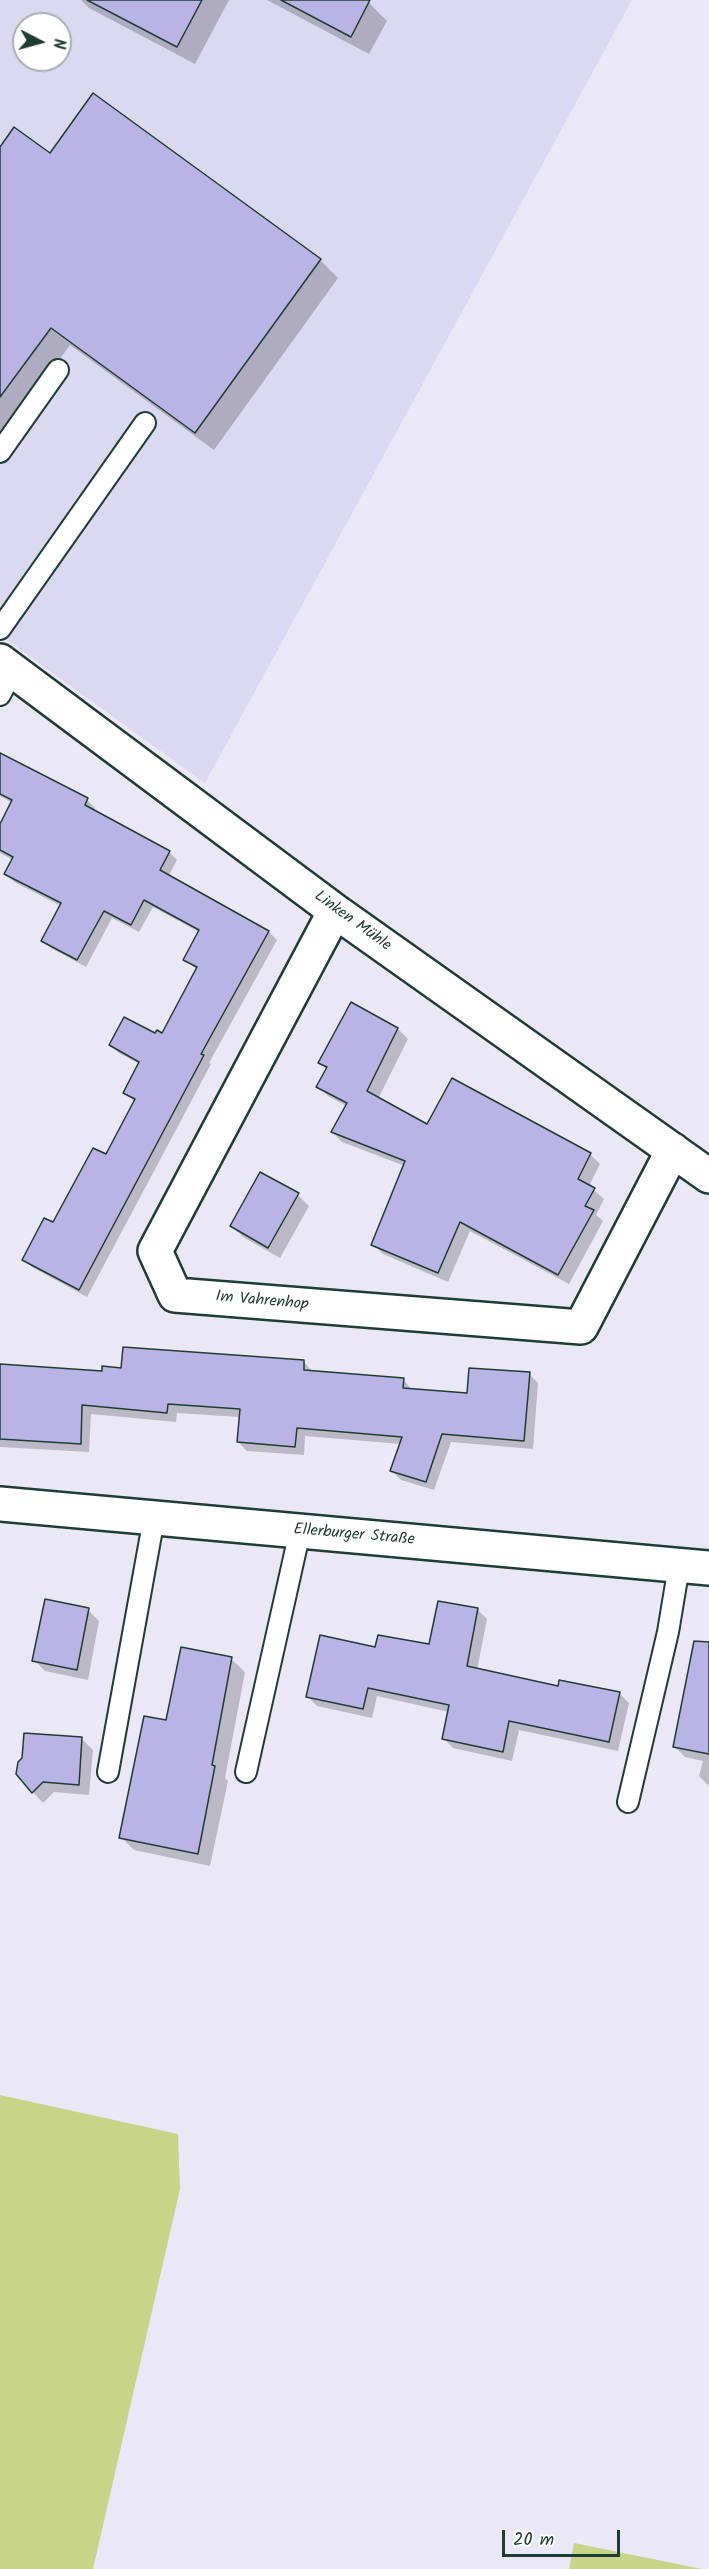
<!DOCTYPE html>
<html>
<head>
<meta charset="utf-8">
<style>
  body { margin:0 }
  #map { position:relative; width:709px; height:2569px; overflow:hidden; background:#eae8f7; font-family:Kalam,sans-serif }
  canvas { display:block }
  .north { position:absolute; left:12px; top:12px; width:60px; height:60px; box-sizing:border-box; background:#fff; border:2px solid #a5b1ae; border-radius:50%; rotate:96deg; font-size:16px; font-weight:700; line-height:24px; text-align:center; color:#1f3d34 }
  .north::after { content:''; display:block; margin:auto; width:21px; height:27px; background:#1f3d34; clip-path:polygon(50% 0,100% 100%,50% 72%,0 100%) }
  .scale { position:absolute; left:502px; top:2530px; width:118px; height:27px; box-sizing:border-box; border:3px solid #1f3d34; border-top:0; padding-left:8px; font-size:18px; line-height:21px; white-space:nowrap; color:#1f3d34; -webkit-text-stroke:4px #fff; paint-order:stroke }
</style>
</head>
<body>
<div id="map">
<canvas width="709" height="2569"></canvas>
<div class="north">N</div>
<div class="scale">20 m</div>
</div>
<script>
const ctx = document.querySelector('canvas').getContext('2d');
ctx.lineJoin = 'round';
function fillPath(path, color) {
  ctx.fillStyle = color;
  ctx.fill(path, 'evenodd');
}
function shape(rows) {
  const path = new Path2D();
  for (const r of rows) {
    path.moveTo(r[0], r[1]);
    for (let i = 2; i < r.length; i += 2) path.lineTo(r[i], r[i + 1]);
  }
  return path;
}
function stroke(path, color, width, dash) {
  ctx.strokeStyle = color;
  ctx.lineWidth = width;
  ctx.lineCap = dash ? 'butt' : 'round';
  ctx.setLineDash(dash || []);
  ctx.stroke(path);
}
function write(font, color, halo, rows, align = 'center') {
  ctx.font = font + ' Kalam,sans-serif';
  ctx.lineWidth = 4.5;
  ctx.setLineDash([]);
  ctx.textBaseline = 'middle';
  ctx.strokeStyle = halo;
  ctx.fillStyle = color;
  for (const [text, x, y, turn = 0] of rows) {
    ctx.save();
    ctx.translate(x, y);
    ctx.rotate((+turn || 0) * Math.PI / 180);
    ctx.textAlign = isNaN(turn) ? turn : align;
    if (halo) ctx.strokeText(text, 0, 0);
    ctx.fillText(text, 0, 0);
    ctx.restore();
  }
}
fillPath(shape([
  [0,0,632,0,205,783,0,635],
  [24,24,60,24,60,60,24,60]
]), '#dbd8f2');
fillPath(shape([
  [0,2095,178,2134,180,2189,93,2569,0,2569],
  [574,2543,702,2569,569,2569]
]), '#c8d487');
fillPath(shape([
  [81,0,229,0,195,64,89,8],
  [267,0,366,0,387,21,369,54],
  [0,149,50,155,320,260,338,278,214,450,70,345,0,441],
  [0,752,87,800,95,808,93,811,169,852,177,860,168,877,269,932,277,940,209,1063,211,1064,87,1297,32,1267,24,1259,107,1156,135,1102,125,1093,140,1064,119,1053,111,1045,162,1035,197,970,184,959,199,932,153,907,139,932,112,918,86,967,51,948,43,940,61,906,14,882,6,874,13,860,0,853,0,827,12,803,0,796],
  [398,1029,408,1039,378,1099,428,1126,590,1154,600,1164,589,1186,604,1199,596,1215,603,1221,569,1284,470,1231,448,1282,383,1254,373,1244,405,1166,342,1142,332,1132,346,1106,328,1096,318,1086,327,1070,320,1063],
  [298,1195,309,1206,280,1258,243,1237,232,1226],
  [304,1362,313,1372,403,1379,412,1390,468,1395,529,1374,538,1383,533,1449,451,1442,434,1490,401,1480,392,1471,401,1444,305,1436,304,1455,247,1451,238,1442,240,1417,177,1413,176,1422,91,1414,89,1452,0,1447,0,1366,103,1373,123,1369],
  [88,1610,99,1621,88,1680,45,1671,34,1660],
  [478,1610,487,1619,477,1670,559,1688,619,1693,629,1703,618,1751,519,1730,512,1761,453,1748,443,1738,449,1712,377,1696,372,1718,317,1706,308,1697,376,1649,431,1646],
  [231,1659,245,1672,225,1778,228,1781,210,1866,134,1850,121,1837,168,1722],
  [709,1702,709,1786,699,1776,703,1761,685,1757,674,1746],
  [82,1739,93,1750,89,1795,54,1792,43,1803,33,1792]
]), '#0003');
const building = shape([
  [87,0,202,0,177,47,87,0],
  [281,0,370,0,351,37,281,0],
  [93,93,321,259,195,433,51,328,0,397,0,147,14,127,50,153,93,93],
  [0,753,88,798,85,805,170,851,160,870,269,931,201,1054,204,1055,79,1290,22,1260,44,1218,53,1222,93,1148,106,1154,135,1099,123,1093,139,1062,109,1045,124,1017,155,1033,157,1030,162,1033,197,967,183,960,199,930,144,900,131,925,104,911,77,960,41,941,61,903,4,874,13,857,0,850,0,824,12,800,0,794,0,753],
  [351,1002,398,1028,367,1091,427,1124,452,1078,591,1153,578,1179,595,1188,585,1206,594,1210,558,1275,460,1222,438,1273,371,1245,405,1161,331,1132,347,1103,316,1087,327,1067,318,1063,351,1002],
  [260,1172,299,1193,268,1248,230,1226,260,1172],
  [123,1347,304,1360,304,1370,404,1378,403,1388,467,1393,469,1368,530,1372,524,1441,442,1434,426,1482,390,1471,402,1437,297,1428,295,1447,237,1442,240,1409,168,1404,167,1413,82,1405,81,1444,0,1439,0,1364,102,1371,102,1366,121,1368,123,1347],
  [45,1599,89,1608,77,1670,32,1661,45,1599],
  [438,1601,478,1608,467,1666,558,1686,559,1680,620,1692,609,1742,509,1721,503,1752,442,1739,449,1705,368,1688,363,1709,306,1697,320,1635,375,1647,378,1635,429,1644,438,1601],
  [694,1641,709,1642,709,1754,673,1747,694,1641],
  [181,1647,232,1657,212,1765,215,1766,198,1854,119,1838,144,1716,166,1720,181,1647],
  [24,1733,82,1737,79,1785,43,1782,32,1793,16,1774,18,1762,22,1758,24,1733]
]);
fillPath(building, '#b9b4e5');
stroke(building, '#1f3d34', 1.5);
const lane = shape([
  [0,452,58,370],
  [0,629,145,423],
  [0,695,13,670],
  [108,1772,154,1518],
  [246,1772,300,1531],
  [628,1802,668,1632,679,1566]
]);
const street = shape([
  [0,661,335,911,709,1176],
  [335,911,155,1251,175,1295,581,1327,673,1150],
  [0,1504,709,1568]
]);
stroke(lane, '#1f3d34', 24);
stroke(street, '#1f3d34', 38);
stroke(lane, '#fff', 20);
stroke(street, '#fff', 33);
write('16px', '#1f3d34', '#fff', [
  ["Linken Mühle",352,922,36],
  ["Im Vahrenhop",262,1302,5],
  ["Ellerburger Straße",354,1536,5]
]);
</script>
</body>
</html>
